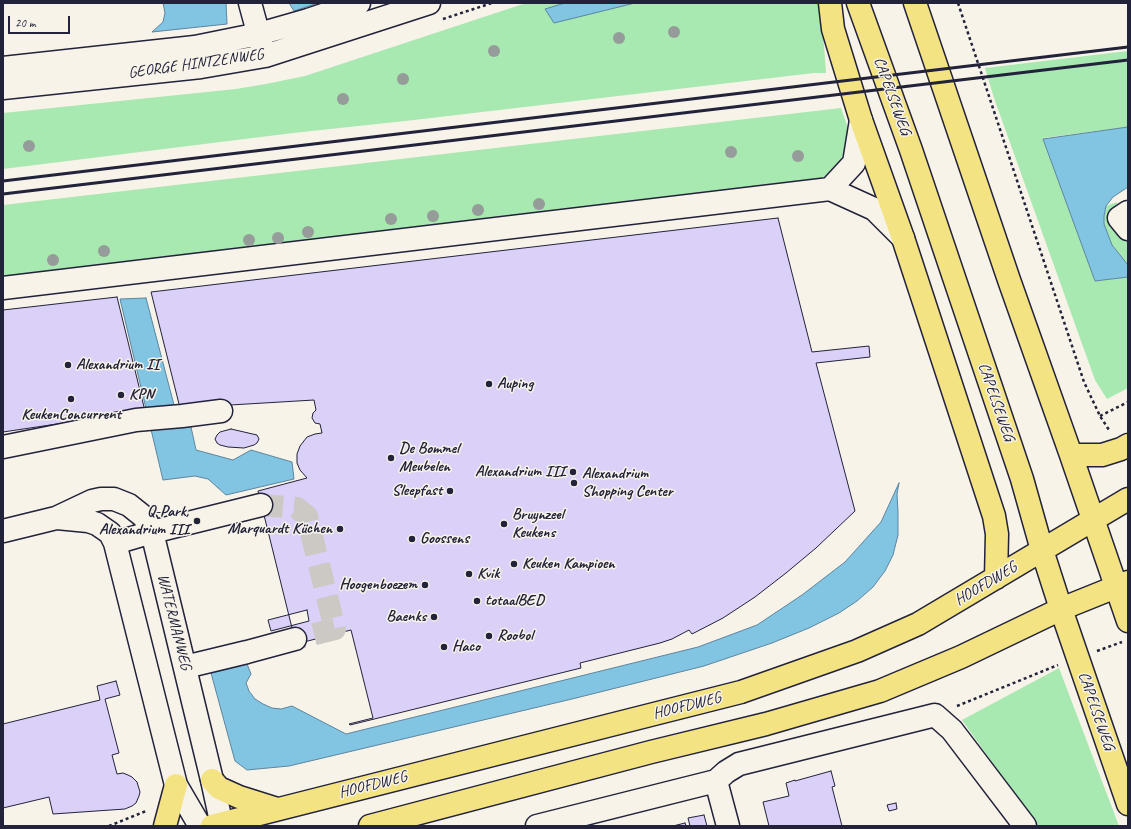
<!DOCTYPE html>
<html>
<head>
<meta charset="utf-8">
<style>
  body { margin:0 }
  #map { position:relative; width:1131px; height:829px; overflow:hidden; background:#f7f3e8; font-family:Caveat,sans-serif }
  canvas { display:block }
  .frame { position:absolute; inset:0; border:4px solid #22223b; pointer-events:none }
  .scale { position:absolute; left:8px; top:16px; width:62px; height:18px; box-sizing:border-box; border:2px solid #22223b; border-top:0; padding-left:5px; font-size:12px; line-height:14px; white-space:nowrap; color:#22223b; -webkit-text-stroke:3px #f7f3e8; paint-order:stroke }
</style>
</head>
<body>
<div id="map">
<canvas width="1131" height="829"></canvas>
<div class="frame"></div>
<div class="scale">20 m</div>
</div>
<script>
const ctx = document.querySelector('canvas').getContext('2d');
ctx.lineJoin = 'round';
function fillPath(path, color) {
  ctx.fillStyle = color;
  ctx.fill(path, 'evenodd');
}
function shape(rows) {
  const path = new Path2D();
  for (const r of rows) {
    path.moveTo(r[0], r[1]);
    for (let i = 2; i < r.length; i += 2) path.lineTo(r[i], r[i + 1]);
  }
  return path;
}
function stroke(path, color, width, dash) {
  ctx.strokeStyle = color;
  ctx.lineWidth = width;
  ctx.lineCap = dash ? 'butt' : 'round';
  ctx.setLineDash(dash || []);
  ctx.stroke(path);
}
function write(font, color, halo, rows, align = 'center') {
  ctx.font = font + ' Caveat,sans-serif';
  ctx.lineWidth = 3;
  ctx.setLineDash([]);
  ctx.textBaseline = 'middle';
  ctx.strokeStyle = halo;
  ctx.fillStyle = color;
  for (const [text, x, y, turn = 0] of rows) {
    ctx.save();
    ctx.translate(x, y);
    ctx.rotate((+turn || 0) * Math.PI / 180);
    ctx.textAlign = isNaN(turn) ? turn : align;
    if (halo) ctx.strokeText(text, 0, 0);
    ctx.fillText(text, 0, 0);
    ctx.restore();
  }
}
fillPath(shape([
  [526,3,821,3,826,73,814,73,414,120,293,133,3,169,3,113,236,89,266,84,305,76],
  [1128,51,1128,127,1043,138,1095,281,1128,277,1128,388,1107,399,1095,380,994,98,985,68],
  [841,108,848,128,848,139,845,151,838,165,825,177,809,183,3,280,3,205],
  [1117,202,1115,220,1128,238,1128,265,1112,245,1104,224,1104,216,1106,206],
  [1059,668,1119,826,1037,826,962,720]
]), '#a8e8b1');
const water = shape([
  [163,3,226,3,227,24,152,32,163,22,165,13,163,3],
  [289,3,318,3,294,11,289,3],
  [565,3,635,3,554,23,545,9,565,3],
  [1128,127,1128,187,1113,197,1106,206,1104,216,1104,224,1112,245,1128,265,1128,277,1095,281,1043,139,1128,127],
  [146,298,179,424,191,427,196,450,233,460,251,450,292,462,294,479,226,495,208,479,195,476,163,480,120,299,146,298],
  [899,483,897,494,898,512,898,535,893,555,885,571,873,587,857,601,839,613,809,628,772,643,704,666,572,699,289,766,247,770,235,761,211,673,247,664,251,674,246,683,249,691,255,699,263,704,272,708,281,709,292,706,346,734,698,647,757,625,802,595,845,562,881,522,899,483]
]);
fillPath(water, '#82c5e2');
stroke(water, '#5c849f', 1);
const building = shape([
  [778,218,812,352,869,346,870,357,816,363,855,511,816,548,786,573,755,597,723,618,692,634,689,630,672,639,660,643,580,663,581,668,350,725,349,724,373,718,351,630,296,644,258,491,307,478,300,470,297,463,297,454,300,446,307,437,315,434,322,433,320,424,315,423,312,418,313,413,316,410,314,400,180,408,151,292,778,218],
  [117,297,145,411,3,432,3,310,117,297],
  [231,429,257,435,259,439,257,443,254,445,244,448,228,447,220,445,217,443,215,439,217,435,220,432,231,429],
  [307,610,309,621,271,631,268,620,307,610],
  [116,681,120,695,105,699,119,753,112,755,117,774,123,773,128,775,132,777,137,782,140,792,139,796,136,803,132,806,125,809,53,814,49,797,3,808,3,724,100,700,97,686,116,681],
  [831,771,835,786,832,787,842,826,769,826,763,802,789,796,786,783,795,780,795,781,831,771],
  [896,803,897,809,889,811,887,805,896,803],
  [704,815,707,826,690,826,688,818,704,815],
  [685,823,686,826,673,826,685,823]
]);
fillPath(building, '#dad0f8');
stroke(building, '#22223b', 1);
stroke(shape([
  [261,505,297,508,307,516,335,629,295,639]
]), '#ccc9c5', 22, [22, 11]);
const minor = shape([
  [250,3,262,47],
  [3,68,195,47,259,34,308,20,359,3],
  [3,88,201,67,265,56,429,3],
  [830,189,854,163,861,120],
  [1128,212,1119,218,1128,229],
  [3,288,830,189,874,209,903,238],
  [3,447,136,420,182,416,221,411],
  [57,518,88,521,97,524,110,533,115,543,176,785,200,826],
  [3,531,56,518,92,501,101,499,114,499,129,505,144,517,152,532,212,780,222,826],
  [115,543,152,532,261,505],
  [185,667,247,652,295,639],
  [716,781,728,826],
  [537,826,716,781,726,772,739,764,935,715,952,730,1025,826]
]);
const major = shape([
  [830,3,833,29,861,120,903,238,994,516,997,534,996,578],
  [858,3,911,150,1022,479,1042,550,1061,609,1128,804],
  [915,3,1009,280,1071,455,1128,621],
  [1071,455,1102,455,1121,449,1128,445],
  [212,780,219,788,239,797,277,809],
  [165,826,176,785],
  [212,826,741,692,857,651,918,624,1128,499],
  [370,826,651,752,766,724,880,691,961,657,1061,609,1128,582]
]);
stroke(minor, '#22223b', 25);
stroke(major, '#22223b', 25);
stroke(shape([
  [958,3,1084,382,1100,416,1109,430],
  [443,19,492,3],
  [1100,416,1128,402],
  [1097,651,1122,642],
  [957,706,1058,665],
  [109,826,146,811]
]), '#22223b', 2.5, [3, 3]);
stroke(minor, '#f7f3e8', 22);
stroke(major, '#f4e382', 22);
stroke(shape([
  [3,181,1128,47],
  [3,194,1128,60]
]), '#22223b', 3);
ctx.fillStyle = '#959c99';
for (const [x, y] of [
  [674,32],
  [619,38],
  [494,51],
  [403,79],
  [343,99],
  [29,146],
  [731,152],
  [798,156],
  [539,204],
  [478,210],
  [433,216],
  [391,219],
  [308,232],
  [278,238],
  [249,240],
  [104,251],
  [53,260]
]) {
  ctx.beginPath();
  ctx.arc(x, y, 6, 0, 2 * Math.PI);
  ctx.fill();
}
for (const [x, y, r, color] of [
  [68,365,4,"#22223b"],
  [489,384,4,"#22223b"],
  [121,395,4,"#22223b"],
  [71,399,4,"#22223b"],
  [391,458,4,"#22223b"],
  [573,472,4,"#22223b"],
  [574,483,4,"#22223b"],
  [450,491,4,"#22223b"],
  [197,521,4,"#22223b"],
  [504,524,4,"#22223b"],
  [340,529,4,"#22223b"],
  [412,539,4,"#22223b"],
  [514,564,4,"#22223b"],
  [469,574,4,"#22223b"],
  [425,585,4,"#22223b"],
  [477,601,4,"#22223b"],
  [434,617,4,"#22223b"],
  [489,636,4,"#22223b"],
  [444,647,4,"#22223b"]
]) {
  const dot = new Path2D();
  dot.arc(x, y, r, 0, 2 * Math.PI);
  ctx.fillStyle = color;
  ctx.fill(dot);
  stroke(dot, '#f7f3e8', 1.5);
}
write('16px', '#22223b', '#f7f3e8', [
  ["GEORGE HINTZENWEG",196,64,-8],
  ["CAPELSEWEG",892,96,70],
  ["CAPELSEWEG",996,402,71],
  ["HOOFDWEG",986,584,-31],
  ["WATERMANWEG",174,622,76],
  ["HOOFDWEG",687,706,-14],
  ["CAPELSEWEG",1096,711,71],
  ["HOOFDWEG",373,785,-14]
]);
write('bold 16px', '#22223b', '#f7f3e8', [
  ["Alexandrium II",76,365],
  ["Auping",497,384],
  ["KPN",129,395],
  ["KeukenConcurrent",71,415,"center"],
  ["De Bommel",399,449],
  ["Meubelen",399,467],
  ["Alexandrium III",565,472,"right"],
  ["Alexandrium",582,474],
  ["Shopping Center",582,492],
  ["Sleepfast",442,491,"right"],
  ["Q-Park,",189,512,"right"],
  ["Alexandrium III",189,530,"right"],
  ["Bruynzeel",512,515],
  ["Keukens",512,533],
  ["Marquardt Küchen",332,529,"right"],
  ["Goossens",420,539],
  ["Keuken Kampioen",522,564],
  ["Kvik",477,574],
  ["Hoogenboezem",417,585,"right"],
  ["totaalBED",485,601],
  ["Baenks",426,617,"right"],
  ["Roobol",497,636],
  ["Haco",452,647]
], 'left');
</script>
</body>
</html>
